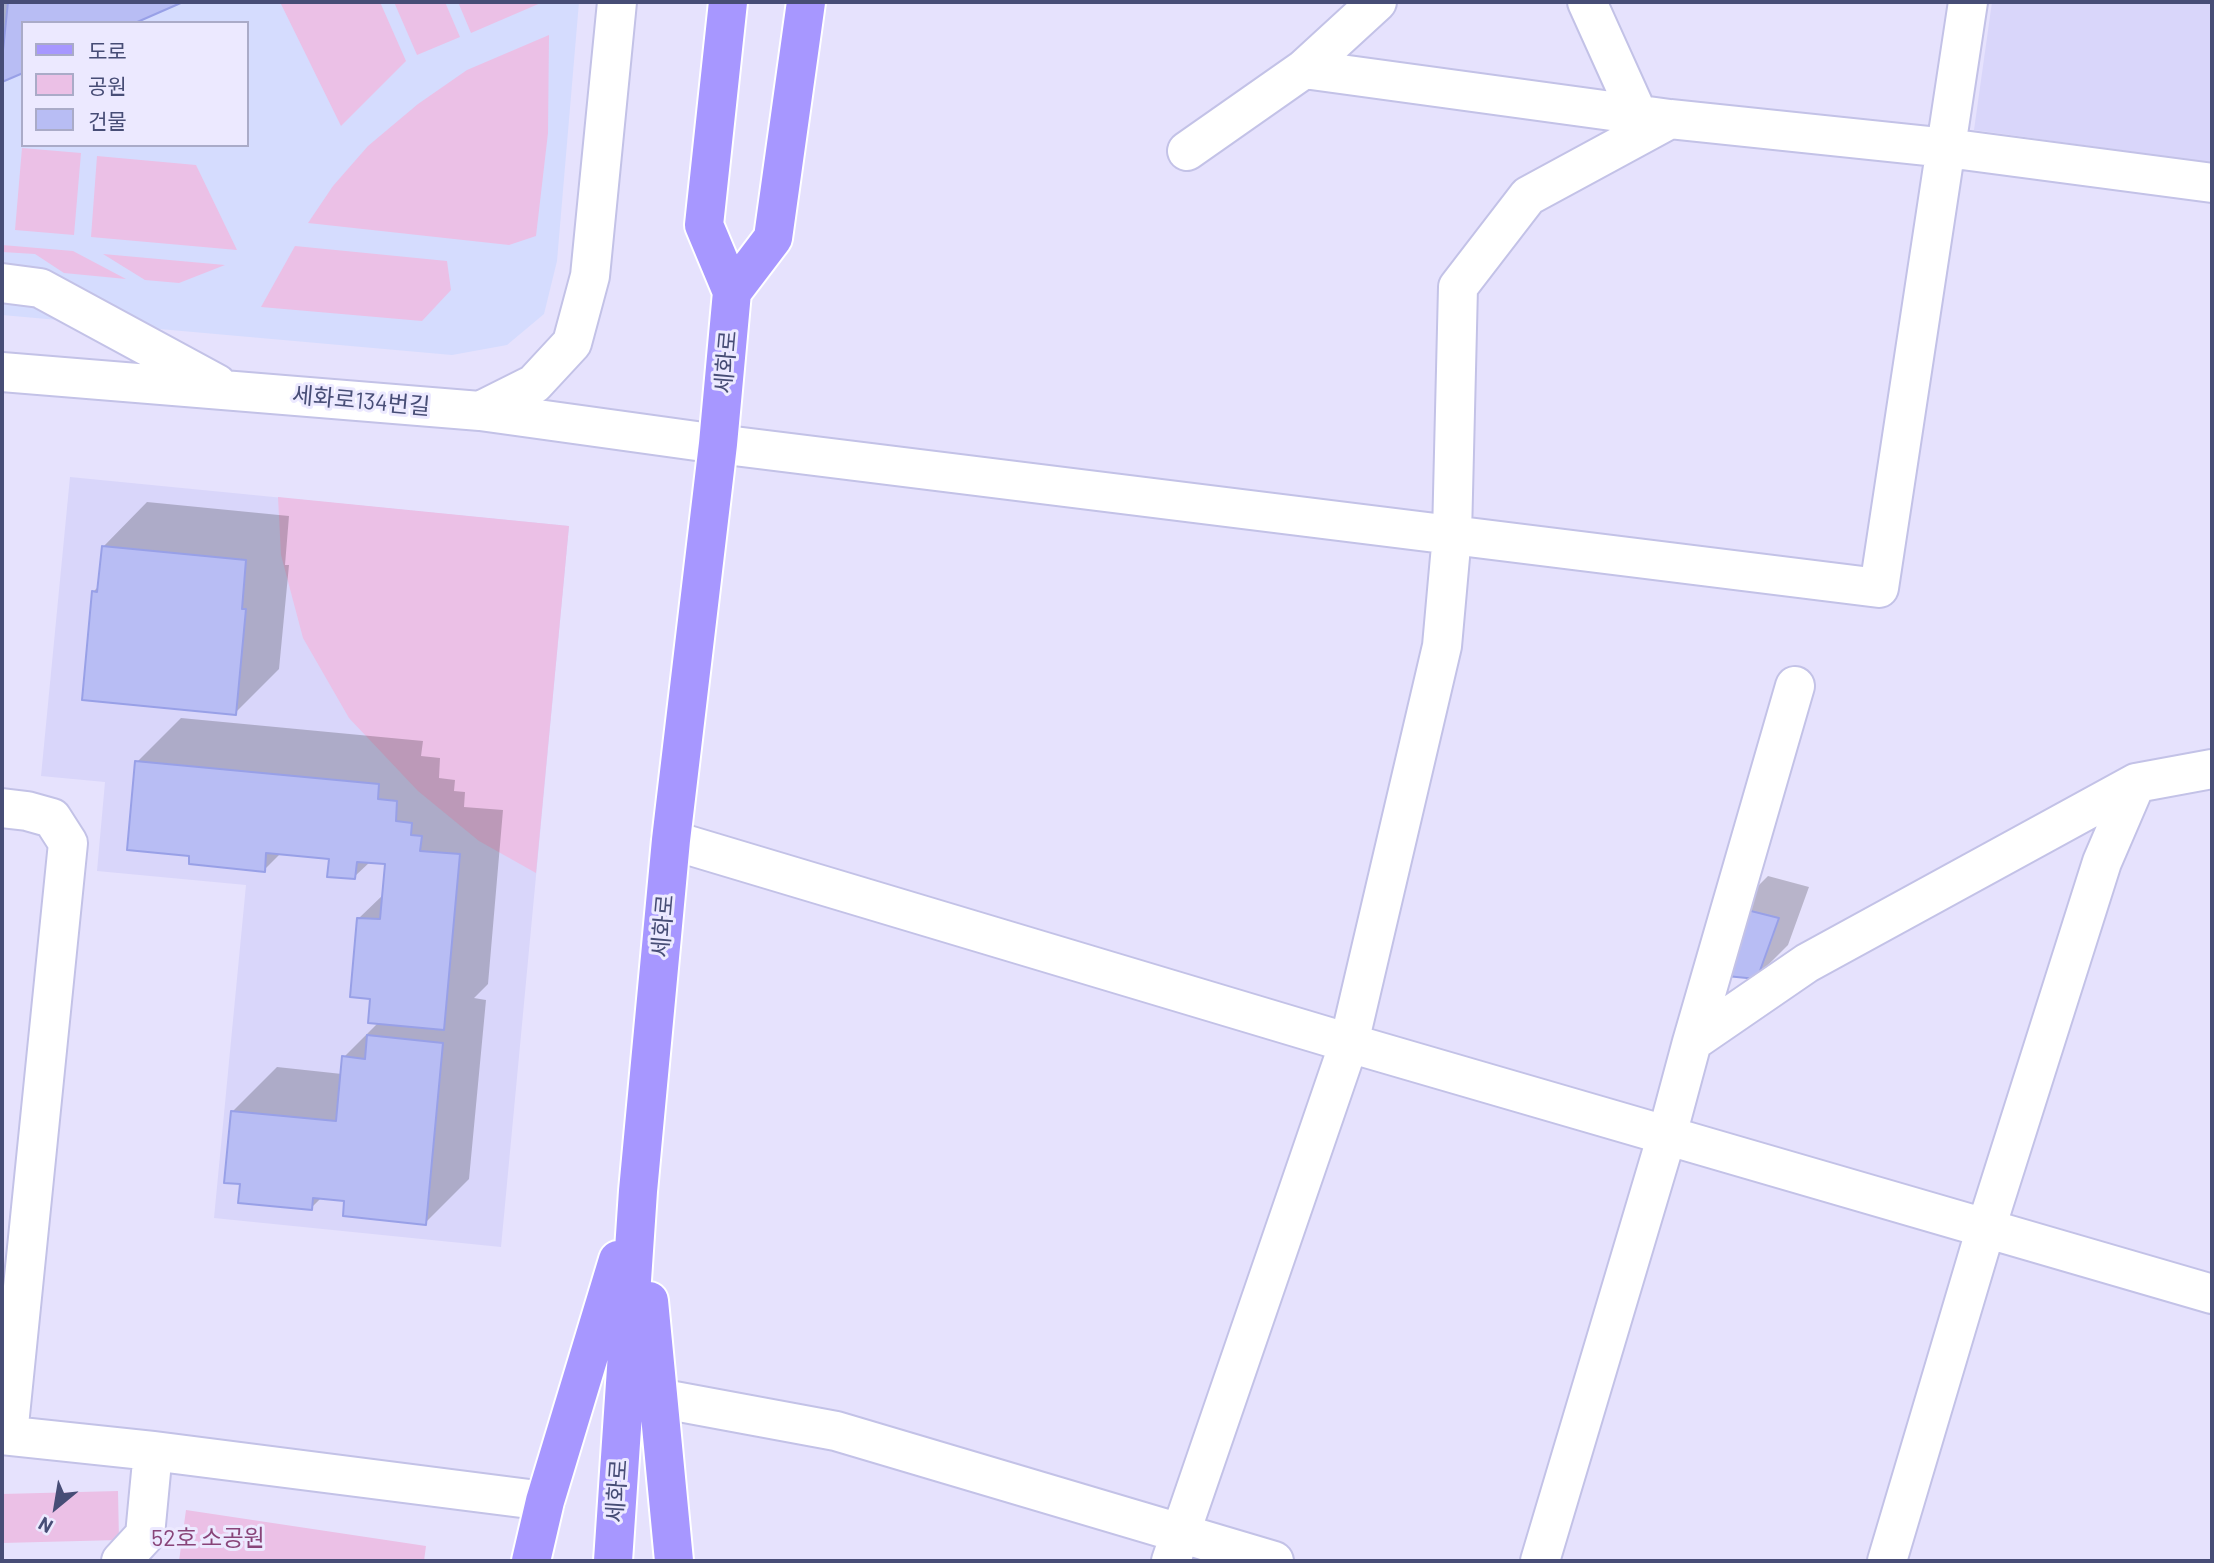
<!DOCTYPE html>
<html>
<head>
<meta charset="utf-8">
<style>
  body { margin:0 }
  #map { position:relative; width:2214px; height:1563px; overflow:hidden; background:#e6e2fd; font-family:Barlow,"Noto Sans KR",sans-serif }
  canvas { display:block }
  .frame { position:absolute; inset:0; border:4px solid #474d76; pointer-events:none }
  .legend { position:absolute; left:21px; top:21px; width:228px; height:126px; box-sizing:border-box; background:#ece9ff; border:2px solid #aaabc8; margin:0; padding:9px 12px; list-style:none; font-size:21px; color:#474d76 }
  .legend li { display:flex; align-items:center; gap:14px; height:35px }
  .legend b { width:35px; border:2px solid #aaabc8 }
  .north { position:absolute; left:21px; top:1472px; width:70px; height:70px; -webkit-text-stroke:5px #ece9ff; paint-order:stroke; rotate:210deg; font-size:19px; font-weight:700; line-height:28px; text-align:center; color:#474d76 }
  .north::after { content:''; display:block; margin:auto; width:24px; height:32px; background:#474d76; clip-path:polygon(50% 0,100% 100%,50% 72%,0 100%) }
</style>
</head>
<body>
<div id="map">
<canvas width="2214" height="1563"></canvas>
<div class="frame"></div>
<ul class="legend">
<li><b style="height:9px;background:#a797ff"></b>도로</li>
<li><b style="height:19px;background:#ebc0e6"></b>공원</li>
<li><b style="height:19px;background:#b8bdf4"></b>건물</li>
</ul>
<div class="north">N</div>
</div>
<script>
const ctx = document.querySelector('canvas').getContext('2d');
ctx.lineJoin = 'round';
function fillPath(path, color) {
  ctx.fillStyle = color;
  ctx.fill(path, 'evenodd');
}
function shape(rows) {
  const path = new Path2D();
  for (const r of rows) {
    path.moveTo(r[0], r[1]);
    for (let i = 2; i < r.length; i += 2) path.lineTo(r[i], r[i + 1]);
  }
  return path;
}
function stroke(path, color, width, dash) {
  ctx.strokeStyle = color;
  ctx.lineWidth = width;
  ctx.lineCap = dash ? 'butt' : 'round';
  ctx.setLineDash(dash || []);
  ctx.stroke(path);
}
function write(font, color, halo, rows, align = 'center') {
  ctx.font = font + ' Barlow,"Noto Sans KR",sans-serif';
  ctx.lineWidth = 6;
  ctx.setLineDash([]);
  ctx.textBaseline = 'middle';
  ctx.strokeStyle = halo;
  ctx.fillStyle = color;
  for (const [text, x, y, turn = 0] of rows) {
    ctx.save();
    ctx.translate(x, y);
    ctx.rotate((+turn || 0) * Math.PI / 180);
    ctx.textAlign = isNaN(turn) ? turn : align;
    if (halo) ctx.strokeText(text, 0, 0);
    ctx.fillText(text, 0, 0);
    ctx.restore();
  }
}
fillPath(shape([
  [1992,2,2212,2,2212,163,1974,130],
  [70,477,569,526,501,1247,214,1218,246,885,97,871,105,782,41,776]
]), '#d9d6fa');
fillPath(shape([
  [2,2,579,2,557,261,544,314,507,345,452,355,2,315],
  [23,23,247,23,247,145,23,145]
]), '#d5dcfe');
fillPath(shape([
  [280,2,380,2,406,61,341,126],
  [394,2,445,2,460,37,417,55],
  [458,2,543,2,471,33],
  [549,35,548,133,536,236,509,245,308,223,333,186,368,146,418,104,467,70],
  [22,148,81,153,74,235,15,230],
  [97,156,196,165,237,250,91,237],
  [2,245,73,251,126,279,64,273,35,254,2,252],
  [295,246,447,261,451,290,422,321,261,307],
  [103,254,225,265,179,283,145,280],
  [278,497,569,526,536,873,479,841,418,791,349,718,303,638,281,555],
  [118,1491,119,1540,2,1543,2,1494],
  [186,1510,426,1546,424,1561,179,1561]
]), '#ebc0e6');
fillPath(shape([
  [2,2,178,2,131,23,23,23,23,71,2,80],
  [147,502,289,516,285,565,289,565,279,669,235,713,93,592,100,585,103,547],
  [181,718,423,741,421,756,440,758,439,778,455,780,454,791,465,792,464,807,503,810,488,984,474,998,486,1000,469,1179,425,1223,346,1199,322,1197,311,1208,242,1183,233,1111,277,1067,342,1074,344,1057,378,1023,372,998,359,918,384,894,386,863,371,861,354,877,331,857,281,853,264,870,191,854,137,762],
  [1768,876,1809,887,1788,945,1756,977,1737,907]
]), '#0003');
const building = shape([
  [2,2,8,2,2,60,2,2],
  [2,2,8,2,2,60,2,2],
  [8,2,183,2,135,23,23,23,23,73,2,82,2,60,8,2],
  [102,546,246,560,242,609,246,609,236,715,82,700,92,591,97,592,102,546],
  [135,761,379,784,378,799,397,801,396,821,412,823,411,835,422,836,420,851,460,854,444,1030,368,1023,370,999,350,997,357,918,380,919,385,864,357,862,355,879,327,877,329,859,266,853,265,872,189,864,189,856,127,850,135,761],
  [1735,907,1779,918,1757,979,1716,975,1735,907],
  [367,1035,443,1043,426,1225,343,1216,344,1201,313,1198,312,1210,238,1203,240,1184,224,1183,231,1111,336,1121,342,1056,365,1059,367,1035]
]);
fillPath(building, '#b8bdf4');
stroke(building, '#98a0e7', 2);
const minor = shape([
  [1587,2,1638,115],
  [1304,69,1670,119,1947,148,2212,183],
  [1187,151,1304,69,1377,2],
  [2,283,40,288,217,384],
  [2,372,480,411,718,444,1879,588,1968,2],
  [480,411,534,384,572,343,590,276,617,2],
  [2,808,27,811,52,818,68,843,8,1435],
  [671,840,1349,1043,2212,1294],
  [1692,1042,1795,686],
  [658,1398,836,1431,1274,1561],
  [2,1435,153,1451,545,1501],
  [121,1561,145,1535,153,1451],
  [1171,1561,1349,1043,1442,646,1452,535,1458,287,1528,196,1670,119],
  [1540,1561,1667,1135,1692,1042,1807,963,2136,783,2212,769],
  [1887,1561,1986,1228,2102,862,2136,783]
]);
const major = shape([
  [732,292,773,238,806,2],
  [649,1301,674,1561],
  [531,1561,545,1501,618,1260],
  [613,1561,638,1191,671,840,718,444,732,292,704,225,728,2]
]);
stroke(minor, '#c3c2e7', 42);
stroke(major, '#fff', 42);
stroke(minor, '#fff', 38);
stroke(major, '#a797ff', 38);
write('23px', '#474d76', '#ece9ff', [
  ["세화로",726,362,-85],
  ["세화로134번길",361,401,5],
  ["세화로",663,926,-85],
  ["세화로",617,1491,-86]
]);
write('23px', '#884479', '#ece9ff', [
  ["52호 소공원",208,1538]
]);
</script>
</body>
</html>
